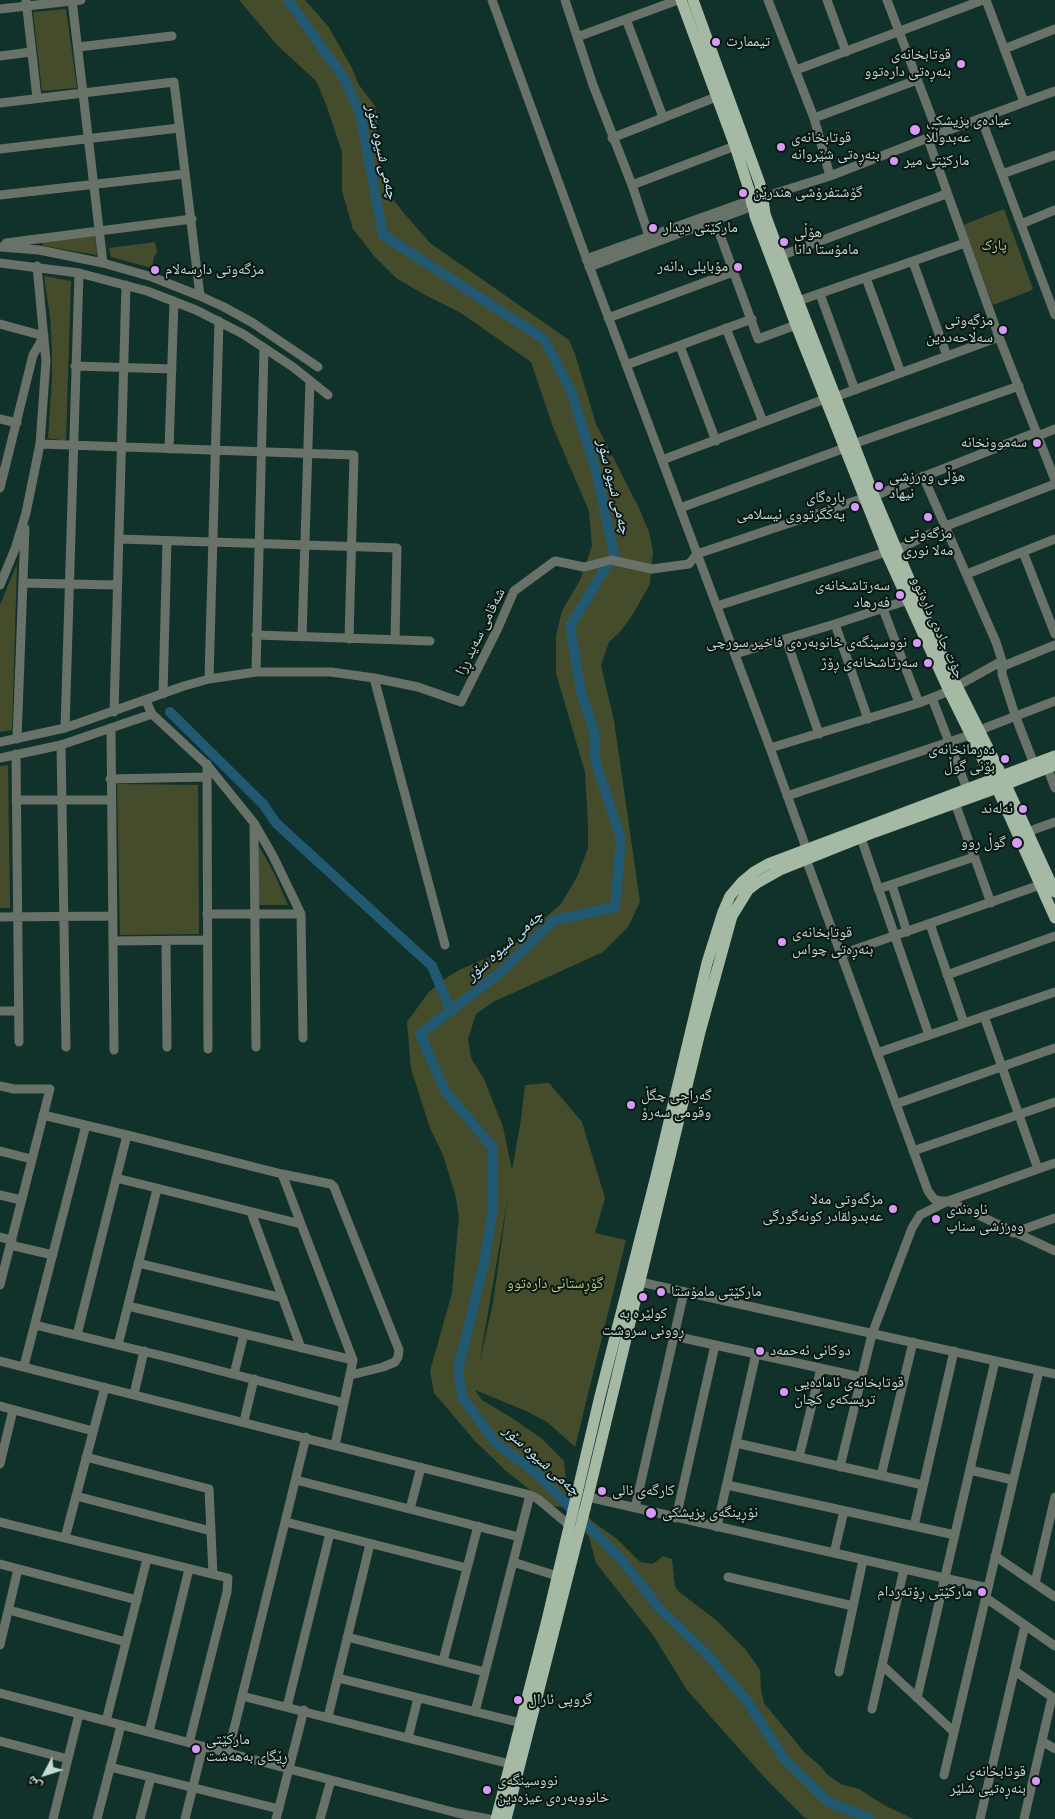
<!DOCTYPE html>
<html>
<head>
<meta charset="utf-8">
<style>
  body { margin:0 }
  #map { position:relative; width:1055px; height:1819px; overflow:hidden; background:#11322a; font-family:"Titillium Web","Noto Naskh Arabic",sans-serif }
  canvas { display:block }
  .north { position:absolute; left:20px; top:1749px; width:50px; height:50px; -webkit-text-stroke:4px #091713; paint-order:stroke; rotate:230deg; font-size:14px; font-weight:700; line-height:20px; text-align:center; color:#c7d9d3 }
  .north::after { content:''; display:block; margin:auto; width:18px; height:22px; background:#c7d9d3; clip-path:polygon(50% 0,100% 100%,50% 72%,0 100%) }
</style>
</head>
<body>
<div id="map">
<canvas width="1055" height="1819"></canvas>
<div class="north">ش</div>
</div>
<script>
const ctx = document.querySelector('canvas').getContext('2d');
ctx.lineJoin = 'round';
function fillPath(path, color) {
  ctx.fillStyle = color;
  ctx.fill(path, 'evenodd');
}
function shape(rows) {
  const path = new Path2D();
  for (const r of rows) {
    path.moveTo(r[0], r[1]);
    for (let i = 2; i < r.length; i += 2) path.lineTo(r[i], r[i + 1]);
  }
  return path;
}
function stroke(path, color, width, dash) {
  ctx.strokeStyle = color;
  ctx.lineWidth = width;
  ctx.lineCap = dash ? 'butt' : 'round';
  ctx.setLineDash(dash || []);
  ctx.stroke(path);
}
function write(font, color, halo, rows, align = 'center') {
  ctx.font = font + ' "Titillium Web","Noto Naskh Arabic",sans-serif';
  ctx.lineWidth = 4;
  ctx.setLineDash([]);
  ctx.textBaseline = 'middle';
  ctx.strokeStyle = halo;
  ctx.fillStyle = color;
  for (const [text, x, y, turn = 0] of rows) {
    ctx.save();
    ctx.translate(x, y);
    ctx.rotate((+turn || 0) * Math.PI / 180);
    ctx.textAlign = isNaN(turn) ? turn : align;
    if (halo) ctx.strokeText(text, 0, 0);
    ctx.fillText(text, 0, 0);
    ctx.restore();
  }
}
fillPath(shape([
  [239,0,305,0,328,26,352,68,359,85,375,106,377,122,375,143,381,175,386,190,403,212,430,243,569,340,575,354,596,424,639,508,649,532,653,552,650,584,633,614,621,631,609,642,601,665,614,721,640,902,628,927,603,952,493,1002,476,1014,468,1039,471,1058,484,1079,503,1127,512,1170,521,1119,525,1085,549,1083,582,1122,605,1198,595,1233,626,1240,575,1447,547,1422,526,1411,475,1390,482,1400,512,1418,541,1438,564,1461,567,1493,593,1522,616,1538,640,1562,653,1564,663,1556,672,1559,675,1586,678,1591,716,1620,746,1650,760,1670,761,1690,764,1703,804,1752,819,1765,829,1776,843,1785,859,1789,884,1805,913,1819,808,1819,804,1817,765,1778,687,1690,653,1635,596,1563,589,1537,564,1507,550,1506,505,1470,475,1441,434,1393,430,1371,452,1293,459,1216,455,1194,443,1155,430,1128,411,1069,407,1022,428,993,443,980,459,970,510,948,561,904,577,877,588,848,588,823,585,772,556,673,556,636,562,611,580,580,592,546,589,511,553,427,531,362,461,313,425,295,396,278,375,257,353,229,342,191,342,152,326,104,316,81,277,45],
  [508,1196,493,1303,479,1365],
  [66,9,77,88,42,91,33,12],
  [1004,209,1033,289,1030,291,993,305,963,225],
  [95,236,97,255,44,246,42,244,45,241],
  [155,242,157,253,154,256,152,268,111,257,109,248],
  [44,276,71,281,66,441,48,438,52,379,52,348,50,317],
  [17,564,12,730,0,732,0,605],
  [8,765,10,908,0,908,0,766],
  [117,784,198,785,199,934,120,935],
  [259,846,275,875,288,905,259,905]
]), '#454c2b');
stroke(shape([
  [288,0,344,78,360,114,383,235,544,339,571,391,596,471,614,554,570,626,581,692,594,731,595,760,621,839,615,907,554,920,502,971,420,1034,445,1091,493,1148,493,1209,484,1263,458,1369,462,1397,497,1444,535,1472,560,1497,627,1566,659,1608,706,1653,748,1702,784,1759,827,1801,871,1819],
  [170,712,263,804,276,823,432,966,451,1011]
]), '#215972', 10);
stroke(shape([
  [26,0,37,98],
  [72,0,103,263],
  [492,0,588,263,770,748,804,842,806,859,928,1191,934,1199,941,1201,948,1201,1055,1163],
  [565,0,593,85,632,185,649,236],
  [768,0,814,118,830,176],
  [827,0,846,52],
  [887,0,938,134],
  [986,0,1024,102],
  [0,9,81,0],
  [626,19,663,117],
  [577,37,678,0],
  [78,47,172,36],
  [1004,49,1055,29],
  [0,56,31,52],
  [796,70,983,0],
  [0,103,174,82,200,296],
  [814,118,917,80],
  [981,118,1055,315],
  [612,138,716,97],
  [928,139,999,337,1055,480],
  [0,149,179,128],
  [1002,174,1055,155],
  [632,185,735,146],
  [0,195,185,174],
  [763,199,776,193,830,176,938,134,1055,91],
  [715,221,758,339,796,325],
  [1021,224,1055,210],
  [6,243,192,219],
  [0,247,39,250,103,263,152,277,200,296,224,307,253,323,318,367],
  [780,256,946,194],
  [586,259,751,200],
  [913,262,947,356],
  [0,263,79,273,147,291,196,310,243,334,293,367,328,395],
  [589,267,753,206],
  [866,278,901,373],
  [820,294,855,390],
  [798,301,965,243],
  [608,318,733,272],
  [0,324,44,336,33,355,0,488],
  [726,328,763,422],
  [680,346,716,441],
  [626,365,752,319],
  [75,366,172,369],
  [835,397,999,337],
  [0,419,17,423],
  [1038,436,1055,429],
  [40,444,354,455,349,639],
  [853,444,1019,386],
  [169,449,174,301],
  [662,460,825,399],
  [923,476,996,642,1002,661,1002,674,1015,715,1034,764],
  [874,496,1037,432],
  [680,508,845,448],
  [119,539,397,548,395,640],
  [897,550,946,526,1055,484],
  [1023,552,1055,634],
  [967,574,1055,539],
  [23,583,117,585],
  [0,585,15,549,26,513,40,444,46,361,37,266],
  [717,606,886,552],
  [883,609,919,703],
  [835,624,868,719],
  [256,635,430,641],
  [302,637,310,381],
  [786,639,819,734],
  [735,654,835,624,908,600],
  [1001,667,1055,645],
  [256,672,264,348],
  [374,678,445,945],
  [209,679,219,321],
  [957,686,1002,661],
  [163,694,167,541],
  [932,698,967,789],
  [146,701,152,714,208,766,254,823,273,856,301,914,303,1038],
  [114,712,126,285],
  [65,728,79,273],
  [111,729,114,1050],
  [980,730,1055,701],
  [17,739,25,528],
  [0,742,65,728,184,686,209,679,256,672,331,672,374,678,418,687,461,702,498,628,514,591,555,561,584,567,611,560,652,569,689,564,697,554,864,498],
  [61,745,66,1047],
  [770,748,919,703,949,691],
  [16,754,19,1042],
  [0,758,61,745,152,714],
  [207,764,208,1049],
  [1047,767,1055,788],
  [110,779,207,777],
  [787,796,970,735],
  [16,800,110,800],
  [955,803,991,903],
  [254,823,256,1047],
  [1027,832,1055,822],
  [861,838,929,1035],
  [892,885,907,932],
  [878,889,974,857],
  [207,914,301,914],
  [0,917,112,916],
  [930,924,964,1023],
  [113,941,207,940],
  [166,941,167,1047],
  [842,954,1040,885],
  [947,975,1055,936],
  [0,1011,19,1011],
  [984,1016,1038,1169],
  [877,1053,1055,992],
  [0,1086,14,1089,50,1089,0,1285],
  [896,1104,1055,1048],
  [43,1115,127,1135,282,1174,331,1184,334,1187,399,1350,398,1357,395,1362,383,1367,351,1375],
  [0,1151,31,1159],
  [913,1151,1055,1102],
  [282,1174,353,1360,335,1445],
  [116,1178,301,1224],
  [0,1195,21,1200],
  [251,1212,301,1348],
  [1013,1233,1055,1218],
  [0,1237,12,1240],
  [10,1245,53,1255],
  [138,1263,283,1298],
  [640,1282,1055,1374],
  [128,1306,353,1360],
  [35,1325,171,1358,344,1403],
  [77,1335,127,1135],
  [674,1336,861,1377],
  [118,1345,157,1189],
  [0,1361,530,1495,538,1499,569,1525],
  [24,1366,86,1125],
  [234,1374,244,1334],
  [134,1394,144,1351],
  [0,1406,93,1431],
  [244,1421,254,1379],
  [736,1443,923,1485],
  [86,1457,209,1489,213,1574],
  [799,1457,821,1368],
  [0,1464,13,1410],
  [840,1467,872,1334,912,1228,920,1215,948,1201,1055,1251],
  [970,1470,1013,1480],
  [881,1476,913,1342],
  [296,1480,519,1537],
  [727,1485,955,1535],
  [76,1496,211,1531],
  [588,1497,988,1588],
  [635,1508,684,1292],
  [410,1509,421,1467],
  [676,1518,715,1345],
  [0,1522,228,1578,227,1592,189,1743],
  [286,1522,467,1568],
  [914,1526,954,1351],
  [717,1527,756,1354],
  [65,1538,105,1387],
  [834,1553,844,1511],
  [995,1556,1055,1597],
  [513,1562,557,1576],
  [0,1564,137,1600],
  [728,1577,853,1606],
  [1035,1583,1055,1497],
  [986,1598,1055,1646],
  [9,1610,126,1642],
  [347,1637,485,1672],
  [0,1645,18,1569],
  [443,1661,478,1526],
  [882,1665,954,1732],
  [1015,1671,1055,1699],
  [839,1672,863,1560],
  [338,1678,521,1723],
  [0,1693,457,1813,489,1819],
  [242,1696,510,1764],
  [917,1698,995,1361],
  [287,1707,330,1533],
  [872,1709,904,1569],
  [475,1712,530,1495],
  [328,1717,370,1544],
  [106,1721,147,1559],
  [149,1732,189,1569],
  [408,1738,418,1698],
  [0,1741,68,1759],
  [1042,1741,1055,1749],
  [228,1753,306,1437],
  [110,1767,279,1809],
  [944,1775,1039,1371],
  [53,1819,79,1714],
  [97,1819,121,1725],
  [140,1819,151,1777],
  [185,1819,203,1746],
  [276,1819,304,1710],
  [320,1819,331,1780],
  [980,1819,1025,1625],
  [1024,1819,1052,1697]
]), '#687269', 9);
stroke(shape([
  [681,0,735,146,752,199],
  [693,0,760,184,762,198],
  [763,203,761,206,756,207,752,205,751,200,753,196,757,195,763,199,765,214,773,236,874,496,926,619,957,686,1002,776,1055,892],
  [753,206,755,216,796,325,886,552,949,691,997,788,1055,918],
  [496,1819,547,1620,600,1396,656,1176,707,963,723,912,730,896,742,882,754,872,768,864,1055,756],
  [506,1819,585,1509,700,1032,732,916,748,890,757,883,780,870,875,832,997,788,1055,765]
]), '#a5b9a5', 11);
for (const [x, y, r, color] of [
  [716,42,5,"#d99af7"],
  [961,64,5,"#d99af7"],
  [915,130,6,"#d99af7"],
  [781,147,5,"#d99af7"],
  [894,161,5,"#d99af7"],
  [743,193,5,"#d99af7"],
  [653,228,5,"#d99af7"],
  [784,242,5,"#d99af7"],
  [738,267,5,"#d99af7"],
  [155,270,5,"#d99af7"],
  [1003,330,5,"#d99af7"],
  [1037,443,5,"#d99af7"],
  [879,486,5,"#d99af7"],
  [855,507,5,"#d99af7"],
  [928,517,5,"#d99af7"],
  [900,595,5,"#d99af7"],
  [917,643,5,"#d99af7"],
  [928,663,5,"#d99af7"],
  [1005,759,5,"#d99af7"],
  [1023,809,5,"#d99af7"],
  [1017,843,6,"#d99af7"],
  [782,942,5,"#d99af7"],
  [631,1105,5,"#d99af7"],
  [893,1209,5,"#d99af7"],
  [936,1219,5,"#d99af7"],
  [661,1292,5,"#d99af7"],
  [643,1297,5,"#d99af7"],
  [760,1351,5,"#d99af7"],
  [784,1392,5,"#d99af7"],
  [602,1491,5,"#d99af7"],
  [651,1513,6,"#d99af7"],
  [982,1592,5,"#d99af7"],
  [518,1700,5,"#d99af7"],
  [196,1749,5,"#d99af7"],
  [1036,1781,5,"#d99af7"],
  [487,1790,5,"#d99af7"]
]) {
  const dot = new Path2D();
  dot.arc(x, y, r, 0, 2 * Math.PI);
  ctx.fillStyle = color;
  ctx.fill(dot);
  stroke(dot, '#091713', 2);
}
write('15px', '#c7d9d3', '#091713', [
  ["تیممارت",726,42],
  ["قوتابخانەی",951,55,"right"],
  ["بنەڕەتی دارەتوو",951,72,"right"],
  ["عیادەی پزیشکی",926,121],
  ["عەبدوڵڵا",926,138],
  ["قوتابخانەی",791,138],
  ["بنەڕەتی شێروانە",791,155],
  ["مارکێتی میر",904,161],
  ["گۆشتفرۆشی هندرێن",753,193],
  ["مارکێتی دیدار",663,228],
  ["هۆڵی",794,233],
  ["مامۆستا دانا",794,250],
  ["مۆبایلی دانەر",728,267,"right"],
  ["مزگەوتی دارسەلام",165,270],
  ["مزگەوتی",993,321,"right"],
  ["سەڵاحەددین",993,338,"right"],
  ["سەموونخانە",1027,443,"right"],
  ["هۆڵی وەرزشی",889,477],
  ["نیهاد",889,494],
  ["بارەگای",845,498,"right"],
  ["یەکگرتووی ئیسلامی",845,515,"right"],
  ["مزگەوتی",928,534,"center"],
  ["مەلا نوری",928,551,"center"],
  ["سەرتاشخانەی",890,586,"right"],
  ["فەرهاد",890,603,"right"],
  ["نووسینگەی خانوبەرەی فاخیر سورچی",907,643,"right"],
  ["سەرتاشخانەی ڕۆژ",918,663,"right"],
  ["دەرمانخانەی",995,750,"right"],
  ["بۆنی گوڵ",995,767,"right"],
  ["ئەلەند",1013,809,"right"],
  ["گوڵ ڕوو",1006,843,"right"],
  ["قوتابخانەی",792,933],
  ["بنەڕەتی چواس",792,950],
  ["گەراجی چگڵ",641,1096],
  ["وقومی سەرۆ",641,1113],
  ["مزگەوتی مەلا",883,1200,"right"],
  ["عەبدولقادر کونەگورگی",883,1217,"right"],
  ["ناوەندی",946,1210],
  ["وەرزشی سناپ",946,1227],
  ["مارکێتی مامۆستا",671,1292],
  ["کولێرە بە",643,1314,"center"],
  ["ڕوونی سروشت",643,1331,"center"],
  ["دوکانی ئەحمەد",770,1351],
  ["قوتابخانەی ئامادەیی",794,1383],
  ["تریسکەی کچان",794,1400],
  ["کارگەی نالی",612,1491],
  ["نۆڕینگەی پزیشکی",662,1513],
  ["مارکێتی ڕۆتەردام",972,1592,"right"],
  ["گروپی ئارال",528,1700],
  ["مارکێتی",206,1740],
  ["ڕێگای بەهەشت",206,1757],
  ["قوتابخانەی",1026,1772,"right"],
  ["بنەڕەتیی شلێر",1026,1789,"right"],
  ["نووسینگەی",497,1781],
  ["خانووبەرەی عیزەدین",497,1798]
], 'left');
write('15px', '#b9c97d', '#091713', [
  ["پارک",994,246],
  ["گۆڕستانی دارەتوو",555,1284]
]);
write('15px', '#c7d9d3', '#091713', [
  ["جۆت جادەی دارەتوو",937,628,66],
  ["شەقامی سەید ڕزا",481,632,-64]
]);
write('italic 16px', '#cae9fa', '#091713', [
  ["چەمی شیوە سۆر",381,152,77],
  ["چەمی شیوە سۆر",613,487,76],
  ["چەمی شیوە سۆر",505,946,-42],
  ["چەمی شیوە سۆر",541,1461,42]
]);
</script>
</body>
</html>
